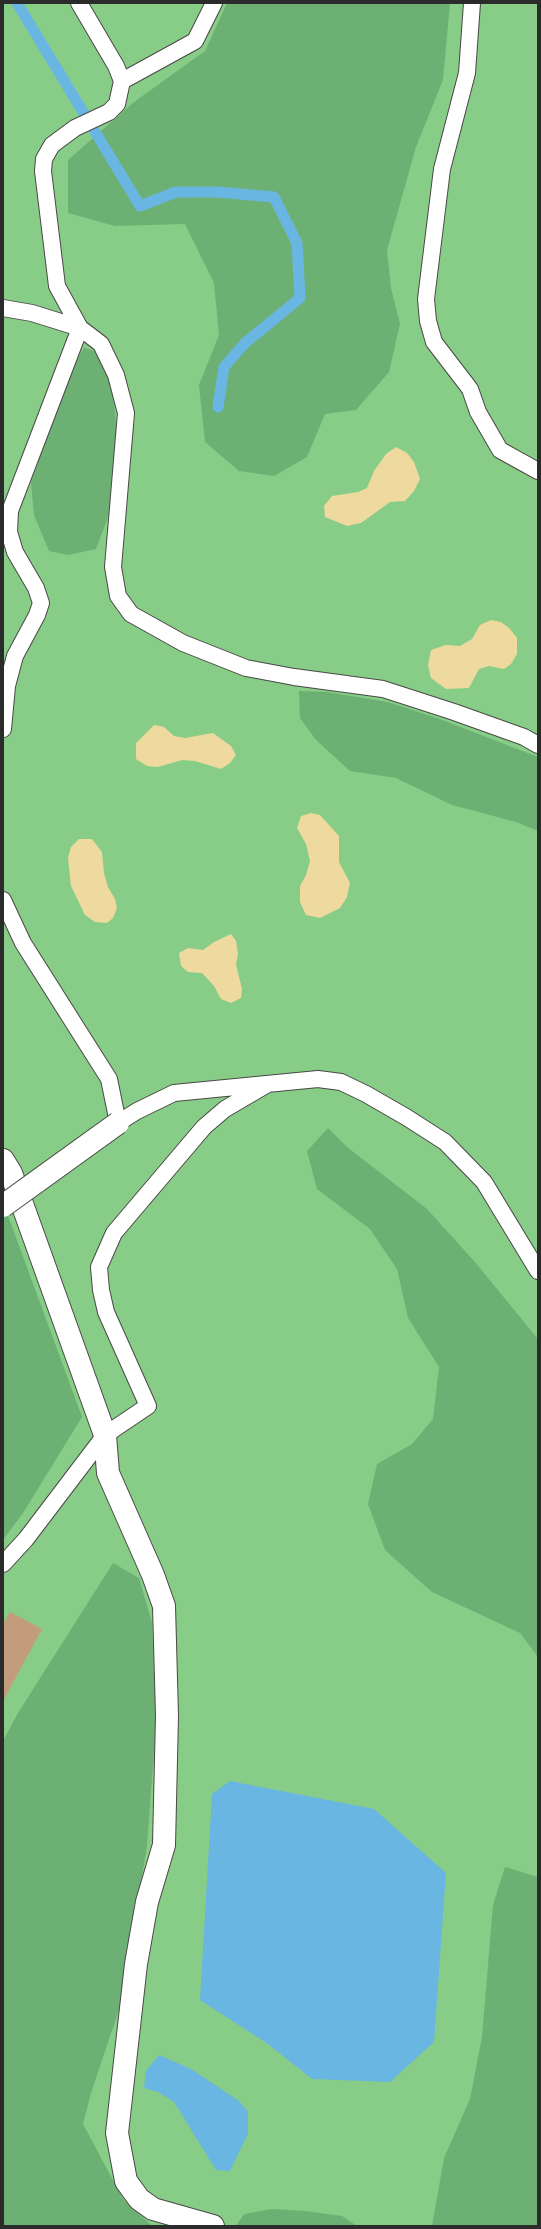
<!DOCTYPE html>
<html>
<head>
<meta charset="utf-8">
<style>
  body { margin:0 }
  #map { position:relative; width:541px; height:2229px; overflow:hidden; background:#f3efdd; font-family:Caveat,sans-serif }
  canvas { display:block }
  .frame { position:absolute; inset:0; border:4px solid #2b2b2b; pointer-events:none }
</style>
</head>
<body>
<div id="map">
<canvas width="541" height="2229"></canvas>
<div class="frame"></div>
</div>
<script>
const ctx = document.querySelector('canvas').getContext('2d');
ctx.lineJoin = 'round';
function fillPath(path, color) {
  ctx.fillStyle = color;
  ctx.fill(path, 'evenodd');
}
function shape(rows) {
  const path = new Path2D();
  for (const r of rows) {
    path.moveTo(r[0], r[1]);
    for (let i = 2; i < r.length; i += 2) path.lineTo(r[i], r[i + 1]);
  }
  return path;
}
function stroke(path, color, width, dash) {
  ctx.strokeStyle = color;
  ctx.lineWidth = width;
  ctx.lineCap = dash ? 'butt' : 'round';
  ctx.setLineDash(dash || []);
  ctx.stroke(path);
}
fillPath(shape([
  [3,3,538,3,538,2226,119,2226,3,2134]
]), '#87cd87');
fillPath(shape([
  [227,3,450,3,443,80,416,147,387,250,391,288,400,324,389,372,356,410,325,414,307,457,274,476,239,471,205,442,199,385,219,335,214,283,185,224,115,226,68,213,68,160,134,102,205,51],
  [84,348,95,351,111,383,115,410,117,443,108,517,96,549,68,555,49,551,34,515,31,483,64,381],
  [299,691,327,692,388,702,440,719,538,757,538,831,516,822,452,805,396,778,350,771,316,740,300,718],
  [328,1128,347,1147,427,1209,474,1261,538,1339,538,1657,520,1633,432,1592,385,1550,368,1504,377,1464,412,1444,433,1419,439,1367,408,1318,397,1269,370,1229,317,1189,307,1151],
  [3,1202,82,1417,23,1513,3,1540],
  [113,1563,139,1578,152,1623,156,1725,147,1846,121,2004,91,2093,83,2124,123,2199,152,2226,3,2226,3,1741,18,1713],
  [505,1867,538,1877,538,2226,432,2226,444,2158,470,2099,482,2037,493,1905],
  [272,2209,305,2211,342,2216,357,2226,236,2226,244,2214]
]), '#6db074');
fillPath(shape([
  [396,447,407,453,414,462,420,479,414,491,405,501,390,502,361,523,347,526,325,517,324,506,332,496,358,492,367,488,374,471,386,454],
  [491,620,501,622,509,628,517,638,517,654,511,664,504,669,489,666,479,669,469,688,446,689,431,678,428,665,431,650,446,645,460,646,472,639,480,625],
  [154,725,164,727,174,736,185,738,213,733,231,746,236,755,230,763,221,769,195,761,182,760,158,767,147,766,136,759,136,743],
  [311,813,320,815,339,836,339,862,350,883,347,897,340,908,320,918,306,915,300,902,300,886,306,875,310,861,306,844,297,828,301,816],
  [79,839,92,839,102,852,104,873,108,887,115,899,117,908,113,918,107,923,95,922,85,915,71,886,68,858,71,847],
  [231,934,236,941,238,954,236,965,242,989,241,998,231,1003,221,999,214,986,202,973,188,972,181,966,179,953,188,948,203,950,214,942]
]), '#eeda9e');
fillPath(shape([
  [230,1781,374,1809,446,1873,434,2042,390,2082,312,2079,268,2044,200,2000,212,1794],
  [159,2055,191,2069,239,2101,248,2112,248,2134,230,2171,216,2170,174,2102,158,2092,144,2088,146,2071]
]), '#6ab6e3');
stroke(shape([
  [17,3,140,206,176,192,217,192,274,197,297,243,300,298,245,343,224,367,218,407]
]), '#6ab6e3', 11);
fillPath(shape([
  [10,1612,42,1629,3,1701,3,1624]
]), '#c39c7e');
const service = shape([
  [472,3,467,73,442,169,426,299,428,321,434,342,470,389,478,412,500,450,538,471],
  [122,81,195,41,214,3],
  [3,308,32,313,80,328,101,344,116,375,126,413,113,567,118,596,131,614,183,643,246,668,294,677,383,689,454,712,524,737,538,745],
  [3,729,7,686,15,656,37,615,41,603,36,588,15,552,9,532,10,511,80,328,57,286,43,171,44,159,52,145,75,128,109,112,117,104,122,81,116,66,79,3],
  [3,900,23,943,109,1079,118,1123,137,1111,174,1093,318,1079,341,1082,366,1094,406,1117,445,1142,484,1182,538,1271],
  [3,1564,26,1539,105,1435,148,1406,106,1312,101,1290,99,1267,114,1233,204,1127,225,1109,266,1085]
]);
const minor = shape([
  [3,1160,11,1173,105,1435,108,1473,153,1575,164,1606,167,1716,164,1845,147,1902,136,1964,117,2133,126,2181,139,2199,153,2209,213,2226]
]);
stroke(service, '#494846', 18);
stroke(minor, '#494846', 24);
stroke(service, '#fff', 16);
stroke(minor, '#fff', 22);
const minorBridge = shape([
  [3,1206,118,1123]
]);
stroke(minorBridge, '#494846', 24, []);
stroke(minorBridge, '#fff', 22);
</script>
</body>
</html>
